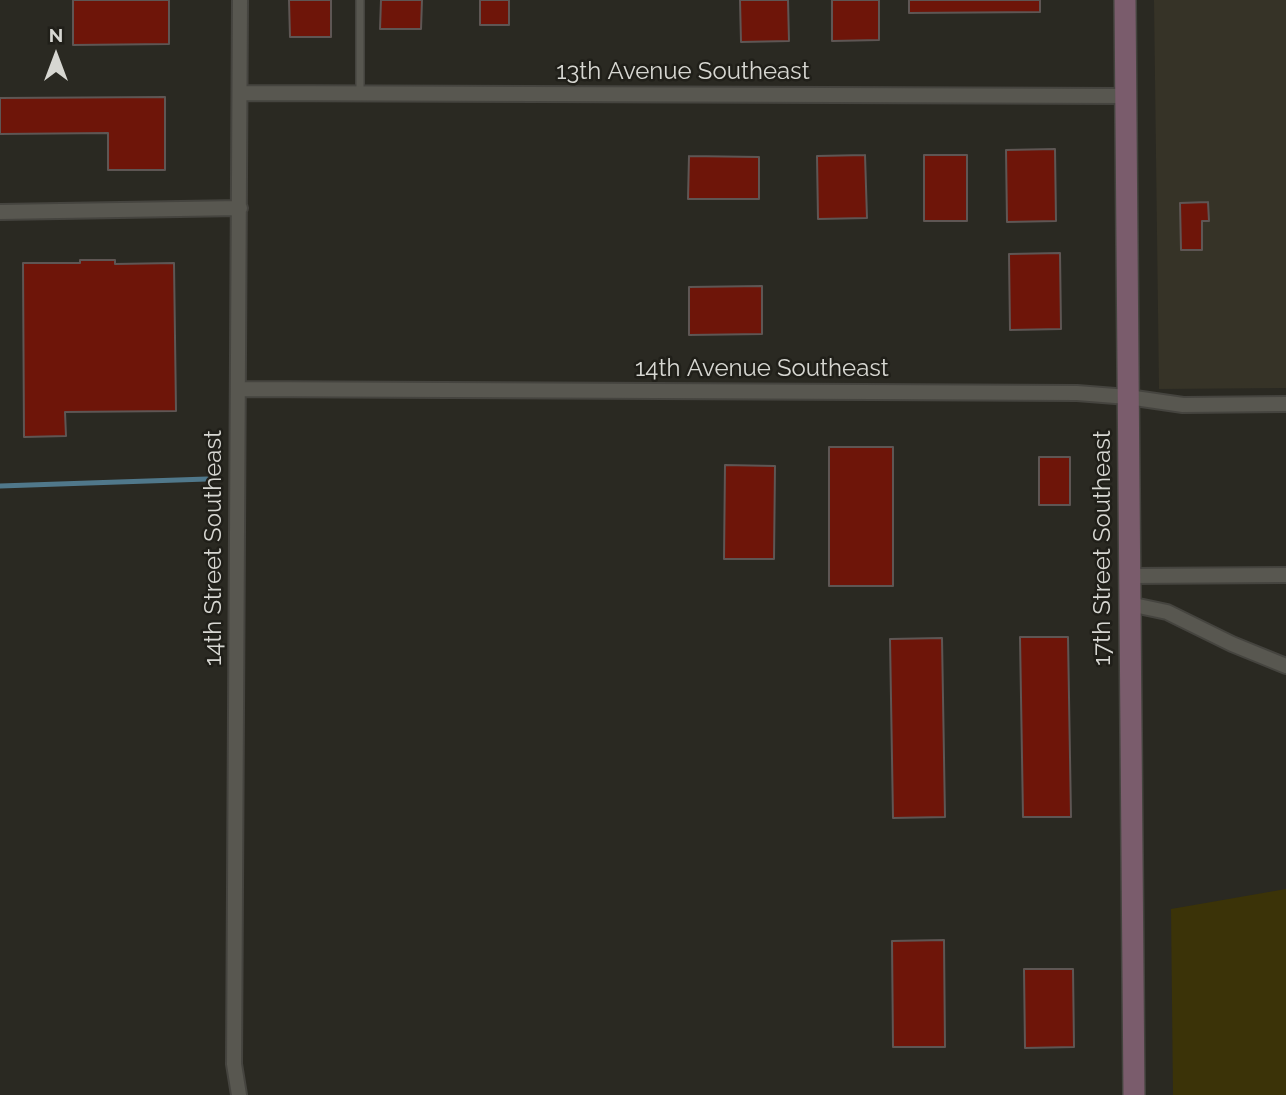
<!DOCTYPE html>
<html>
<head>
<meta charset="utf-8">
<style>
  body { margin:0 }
  #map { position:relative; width:1286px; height:1095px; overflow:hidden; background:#2a2922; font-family:Raleway,sans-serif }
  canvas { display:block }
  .north { position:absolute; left:21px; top:21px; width:70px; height:70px; -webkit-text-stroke:5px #201f19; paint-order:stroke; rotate:0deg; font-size:19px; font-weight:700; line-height:28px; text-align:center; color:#d7d7d2 }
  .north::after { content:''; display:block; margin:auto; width:24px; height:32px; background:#d7d7d2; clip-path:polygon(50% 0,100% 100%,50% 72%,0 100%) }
</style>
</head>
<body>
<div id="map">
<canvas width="1286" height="1095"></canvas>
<div class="north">N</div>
</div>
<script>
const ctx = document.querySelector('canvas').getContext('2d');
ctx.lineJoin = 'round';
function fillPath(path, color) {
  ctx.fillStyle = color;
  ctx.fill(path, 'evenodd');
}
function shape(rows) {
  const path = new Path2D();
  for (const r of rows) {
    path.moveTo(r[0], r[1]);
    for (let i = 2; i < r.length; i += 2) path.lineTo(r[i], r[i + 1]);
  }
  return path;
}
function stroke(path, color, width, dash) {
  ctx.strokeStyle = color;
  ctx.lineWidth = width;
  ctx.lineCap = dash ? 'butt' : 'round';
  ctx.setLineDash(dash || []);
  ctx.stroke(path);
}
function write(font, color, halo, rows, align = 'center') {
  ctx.font = font + ' Raleway,sans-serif';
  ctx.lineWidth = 5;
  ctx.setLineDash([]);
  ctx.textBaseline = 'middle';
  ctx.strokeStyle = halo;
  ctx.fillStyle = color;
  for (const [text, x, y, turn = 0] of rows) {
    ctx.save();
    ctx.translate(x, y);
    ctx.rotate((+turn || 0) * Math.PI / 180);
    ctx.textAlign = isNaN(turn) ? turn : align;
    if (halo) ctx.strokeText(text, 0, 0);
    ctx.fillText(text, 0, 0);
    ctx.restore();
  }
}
fillPath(shape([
  [1154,0,1286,0,1286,388,1159,389]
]), '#363327');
fillPath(shape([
  [1286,889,1286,1095,1173,1095,1171,909]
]), '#3b3308');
stroke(shape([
  [0,486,207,479]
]), '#50788b', 5);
const building = shape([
  [73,0,169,0,169,44,73,45,73,0],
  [289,0,331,0,331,37,290,37,289,0],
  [381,0,422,0,421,29,380,29,381,0],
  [480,0,509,0,509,25,480,25,480,0],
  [740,0,788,0,789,41,741,42,740,0],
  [832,0,879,0,879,40,832,41,832,0],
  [909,0,1040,0,1040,12,909,13,909,0],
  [165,97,165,170,108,170,108,133,0,134,0,98,165,97],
  [1055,149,1056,221,1007,222,1006,150,1055,149],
  [865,155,867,218,818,219,817,156,865,155],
  [924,155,967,155,967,221,924,221,924,155],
  [689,156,759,157,759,199,688,199,689,156],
  [1208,202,1209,221,1202,221,1202,250,1181,250,1180,203,1208,202],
  [1060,253,1061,329,1010,330,1009,254,1060,253],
  [80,260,115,260,115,264,174,263,176,411,65,412,66,436,24,437,23,263,80,263,80,260],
  [762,286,762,334,689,335,689,287,762,286],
  [829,447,893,447,893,586,829,586,829,447],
  [1039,457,1070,457,1070,505,1039,505,1039,457],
  [725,465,775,466,774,559,724,559,725,465],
  [1020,637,1068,637,1071,817,1023,817,1020,637],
  [942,638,945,817,893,818,890,639,942,638],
  [944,940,945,1047,893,1047,892,941,944,940],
  [1024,969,1073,969,1074,1047,1025,1048,1024,969]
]);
fillPath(building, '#6e1509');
stroke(building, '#5e5654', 2);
const lane = shape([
  [360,0,360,94]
]);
const street = shape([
  [240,93,1125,96],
  [0,212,240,208],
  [238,389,1077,393,1128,397,1183,405,1286,404],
  [1129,576,1286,575],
  [1129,604,1167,612,1232,644,1286,666],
  [239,1095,234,1064,240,0]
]);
const secondary = shape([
  [1125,0,1134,1095]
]);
stroke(lane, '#45443f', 10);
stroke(street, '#45443f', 18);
stroke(secondary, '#45443f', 24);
stroke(lane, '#585750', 7);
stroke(street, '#585750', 14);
stroke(secondary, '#7a5c6c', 21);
write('24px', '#d7d7d2', '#201f19', [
  ["13th Avenue Southeast",683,72],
  ["14th Avenue Southeast",762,369],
  ["14th Street Southeast",214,548,-90],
  ["17th Street Southeast",1103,548,-90]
]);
</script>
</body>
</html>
